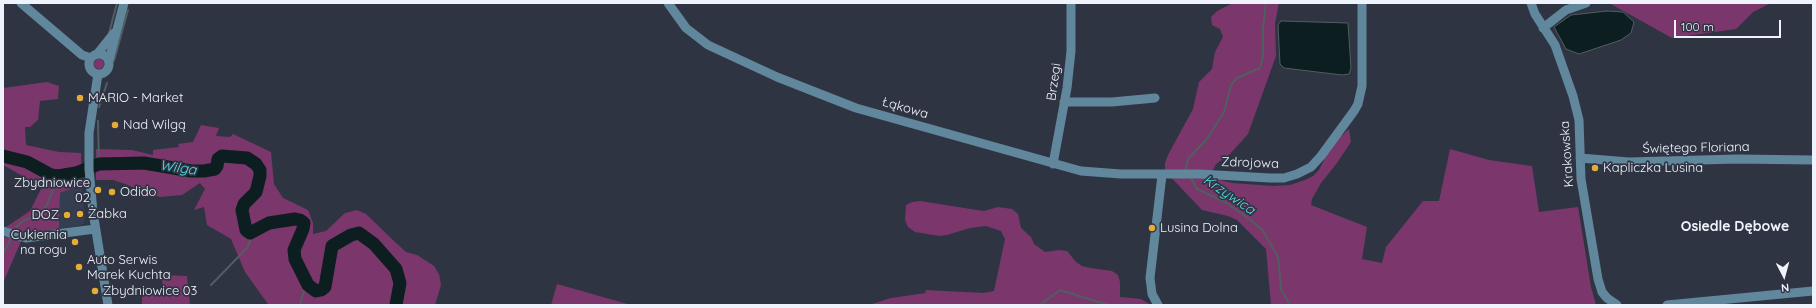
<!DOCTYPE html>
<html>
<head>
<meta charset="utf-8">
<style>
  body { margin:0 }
  #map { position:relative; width:1816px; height:308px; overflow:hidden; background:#2f3443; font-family:Quicksand,sans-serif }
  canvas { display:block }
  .frame { position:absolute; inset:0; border:4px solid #eff3fc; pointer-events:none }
  .north { position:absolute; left:1764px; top:256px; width:40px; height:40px; -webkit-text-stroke:3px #2f3443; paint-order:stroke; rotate:174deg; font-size:11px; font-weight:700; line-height:16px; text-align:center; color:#eff3fc }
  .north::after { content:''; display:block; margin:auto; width:14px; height:18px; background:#eff3fc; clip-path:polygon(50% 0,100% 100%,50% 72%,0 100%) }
  .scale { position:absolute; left:1674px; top:20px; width:107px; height:18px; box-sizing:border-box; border:2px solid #eff3fc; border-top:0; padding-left:5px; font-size:12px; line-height:14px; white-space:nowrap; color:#eff3fc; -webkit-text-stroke:3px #2f3443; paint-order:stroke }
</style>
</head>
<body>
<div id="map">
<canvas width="1816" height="308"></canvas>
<div class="frame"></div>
<div class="north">N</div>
<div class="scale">100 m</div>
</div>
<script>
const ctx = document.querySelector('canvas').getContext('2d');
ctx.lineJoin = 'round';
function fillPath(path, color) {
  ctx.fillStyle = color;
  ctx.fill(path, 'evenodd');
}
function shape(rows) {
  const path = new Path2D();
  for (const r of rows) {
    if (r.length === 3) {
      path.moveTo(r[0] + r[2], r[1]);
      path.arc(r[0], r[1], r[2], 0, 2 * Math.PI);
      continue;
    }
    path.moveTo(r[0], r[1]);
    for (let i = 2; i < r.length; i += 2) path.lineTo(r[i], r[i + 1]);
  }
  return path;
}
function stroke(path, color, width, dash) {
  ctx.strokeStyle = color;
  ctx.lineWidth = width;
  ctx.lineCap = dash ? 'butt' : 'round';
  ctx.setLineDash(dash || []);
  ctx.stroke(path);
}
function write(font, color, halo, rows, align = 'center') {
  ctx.font = font + ' Quicksand,sans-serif';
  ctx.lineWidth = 3.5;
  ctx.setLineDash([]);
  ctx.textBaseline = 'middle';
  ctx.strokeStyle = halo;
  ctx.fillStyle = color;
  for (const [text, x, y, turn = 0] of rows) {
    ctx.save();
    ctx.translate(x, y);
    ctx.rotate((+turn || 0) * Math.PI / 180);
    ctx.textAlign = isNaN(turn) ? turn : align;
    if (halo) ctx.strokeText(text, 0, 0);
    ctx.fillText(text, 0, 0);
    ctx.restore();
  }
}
fillPath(shape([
  [82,185,85,218,84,224,59,231,60,193]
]), '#353d51');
fillPath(shape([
  [1233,3,1279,3,1275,23,1276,56,1248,134,1230,154,1216,164,1212,172,1216,179,1232,183,1273,186,1290,185,1305,180,1313,176,1319,170,1327,154,1336,141,1349,129,1351,142,1337,163,1321,183,1312,199,1311,205,1367,227,1362,259,1382,263,1386,247,1423,201,1439,201,1450,149,1489,160,1532,166,1539,212,1578,207,1591,287,1596,305,1271,305,1266,249,1237,220,1228,216,1202,210,1165,171,1165,163,1168,155,1193,109,1199,82,1212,69,1215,52,1223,37,1220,29,1212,25,1211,17,1217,11],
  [1609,3,1771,3,1753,12,1736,29,1672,38],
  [99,64,5],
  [47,82,59,86,58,99,40,101,38,120,30,127,25,127,26,145,59,152,81,153,82,185,60,193,59,231,23,234,6,227,30,211,42,187,3,165,3,88],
  [201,125,219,128,216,136,230,137,233,134,271,152,274,184,283,198,308,210,313,223,313,234,326,231,345,213,357,210,366,214,394,241,406,252,417,255,434,266,439,274,441,285,435,305,266,305,268,304,245,272,231,239,207,225,204,207,194,210,205,189,200,183,182,195,160,197,142,192,128,185,113,180,96,180,96,149,132,150,153,155,153,150,179,147,178,144,193,142],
  [920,201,977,210,984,211,998,207,1012,209,1018,214,1021,228,1031,237,1034,244,1045,252,1059,250,1067,251,1076,262,1082,266,1090,268,1112,271,1118,275,1120,282,1120,297,1141,299,1151,305,869,305,891,298,926,293,925,290,984,293,994,291,1005,239,1001,231,986,226,970,228,947,235,939,236,915,232,908,227,905,220,906,205,912,202],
  [3,237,22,239,3,283],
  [161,275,187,276,190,305,142,305,142,295,161,294,164,292],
  [557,284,631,305,551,305]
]), '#7b376b');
const water = shape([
  [1607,11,1623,12,1634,22,1631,33,1621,40,1579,54,1566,49,1554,27,1571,15,1607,11],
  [1281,21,1348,23,1351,68,1349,74,1342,75,1284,68,1280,64,1278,25,1281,21]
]);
fillPath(water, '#0c1e1f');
stroke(water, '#505e61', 1);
stroke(shape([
  [109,33,117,3],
  [114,61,128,10],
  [99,107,107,83],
  [98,121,99,164],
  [1187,170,1186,168,1188,159,1207,139,1224,112,1231,85,1237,78,1260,68,1263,56,1263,28,1266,3],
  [1191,178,1197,189,1225,202,1252,221,1263,231,1278,257,1281,289,1290,305],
  [14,231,17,226,24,220,38,217,47,205,58,176],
  [3,253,12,237],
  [211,285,247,248,250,241,250,233],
  [300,305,305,287,308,285],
  [1040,305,1060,290,1108,305]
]), '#505e61', 2);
stroke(shape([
  [3,156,27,162,51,175,58,176,76,173,99,164,144,163,191,171,204,171,215,169,217,166,218,159,222,156,247,158,256,164,260,170,260,176,256,192,244,204,242,210,246,230,250,233,269,223,295,219,300,220,304,223,303,229,294,250,295,259,308,285,316,291,321,290,325,287,332,246,351,235,359,233,374,244,396,269,400,283,396,305]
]), '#0c1e1f', 13);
stroke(shape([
  [21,3,82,55,91,58],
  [668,3,686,28,708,45,777,77,856,108,1081,171,1121,174,1199,174,1270,178,1284,178,1297,174,1311,167,1321,156,1354,111,1358,104,1362,86,1362,3],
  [1531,3,1535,14,1555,45,1573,96,1579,120,1581,179,1598,279,1602,292,1607,298,1617,305],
  [1543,28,1566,10,1586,3],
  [98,53,114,33],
  [99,64,10],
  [109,60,124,3],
  [98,74,89,133,89,169,93,212,108,305],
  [1064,102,1112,102,1155,98],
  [1580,158,1629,162,1737,159,1813,160],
  [1053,164,1067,88,1071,51,1071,3],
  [3,231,26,238,95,229],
  [1158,305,1152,294,1150,278,1162,175],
  [1667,305,1813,291]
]), '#61879c', 9);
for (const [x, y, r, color] of [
  [80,98,4,"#e5ad35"],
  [115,125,4,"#e5ad35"],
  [1595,168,4,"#e5ad35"],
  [98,190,4,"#e5ad35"],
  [112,192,4,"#e5ad35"],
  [80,214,4,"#e5ad35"],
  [67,215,4,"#e5ad35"],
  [1152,228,4,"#e5ad35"],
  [75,242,4,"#e5ad35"],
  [79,267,4,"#e5ad35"],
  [95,291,4,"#e5ad35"]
]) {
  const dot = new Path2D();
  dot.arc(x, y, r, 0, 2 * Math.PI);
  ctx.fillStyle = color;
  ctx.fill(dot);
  stroke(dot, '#2f3443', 1.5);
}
write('13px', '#eff3fc', '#2f3443', [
  ["Brzegi",1054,82,-82],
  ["Łąkowa",905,108,16],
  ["Świętego Floriana",1696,148,-1],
  ["Krakowska",1567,154,-94],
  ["Zdrojowa",1250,163,2]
]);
write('13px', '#eff3fc', '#2f3443', [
  ["MARIO - Market",88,98],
  ["Nad Wilgą",123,125],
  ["Kapliczka Lusina",1603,168],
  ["Zbydniowice",90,183,"right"],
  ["02",90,198,"right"],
  ["Odido",120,192],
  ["Żabka",88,214],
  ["DOZ",59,215,"right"],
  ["Lusina Dolna",1160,228],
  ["Cukiernia",67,235,"right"],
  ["na rogu",67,250,"right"],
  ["Auto Serwis",87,260],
  ["Marek Kuchta",87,275],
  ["Zbydniowice 03",103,291]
], 'left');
write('italic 14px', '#52dde1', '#2f3443', [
  ["Wilga",178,168,8],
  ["Krzywica",1229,195,34]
]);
write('bold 14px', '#eff3fc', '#2f3443', [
  ["Osiedle Dębowe",1735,227]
]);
</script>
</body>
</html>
